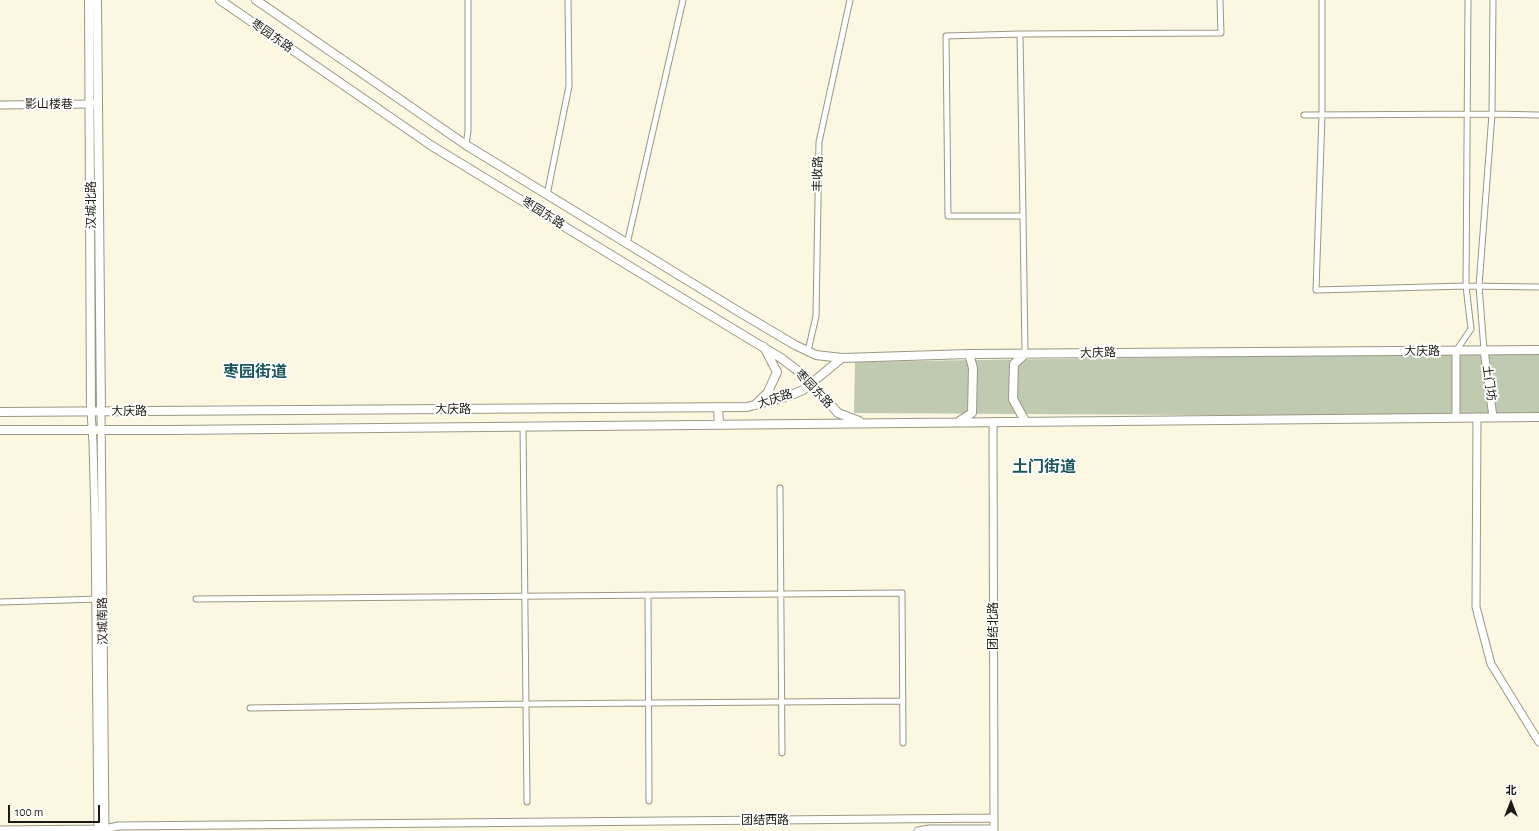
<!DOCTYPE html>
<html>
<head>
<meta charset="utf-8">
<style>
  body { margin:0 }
  #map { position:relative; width:1539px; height:831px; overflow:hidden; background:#fbf7e1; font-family:"Alegreya Sans","Noto Sans SC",sans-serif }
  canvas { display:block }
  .north { position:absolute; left:1491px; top:783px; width:40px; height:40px; -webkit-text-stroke:3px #fff; paint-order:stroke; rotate:0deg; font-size:11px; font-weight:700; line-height:16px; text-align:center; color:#1c1b13 }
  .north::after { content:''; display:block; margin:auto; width:14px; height:18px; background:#1c1b13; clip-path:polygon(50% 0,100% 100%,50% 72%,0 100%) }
  .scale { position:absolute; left:8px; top:805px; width:92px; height:18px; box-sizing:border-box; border:2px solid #1c1b13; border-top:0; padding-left:5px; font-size:12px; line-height:14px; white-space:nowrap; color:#1c1b13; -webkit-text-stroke:3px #fff; paint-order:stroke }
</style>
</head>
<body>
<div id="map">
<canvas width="1539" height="831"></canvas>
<div class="north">北</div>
<div class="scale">100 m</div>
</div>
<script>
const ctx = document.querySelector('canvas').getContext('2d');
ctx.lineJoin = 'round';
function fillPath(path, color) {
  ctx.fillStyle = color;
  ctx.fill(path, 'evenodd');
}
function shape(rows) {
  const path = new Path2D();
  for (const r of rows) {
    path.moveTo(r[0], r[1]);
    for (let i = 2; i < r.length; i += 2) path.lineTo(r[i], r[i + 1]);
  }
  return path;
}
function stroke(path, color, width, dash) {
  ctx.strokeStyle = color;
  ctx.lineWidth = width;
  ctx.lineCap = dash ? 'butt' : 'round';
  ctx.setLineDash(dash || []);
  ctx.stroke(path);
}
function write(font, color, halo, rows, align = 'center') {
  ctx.font = font + ' "Alegreya Sans","Noto Sans SC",sans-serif';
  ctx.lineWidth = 4;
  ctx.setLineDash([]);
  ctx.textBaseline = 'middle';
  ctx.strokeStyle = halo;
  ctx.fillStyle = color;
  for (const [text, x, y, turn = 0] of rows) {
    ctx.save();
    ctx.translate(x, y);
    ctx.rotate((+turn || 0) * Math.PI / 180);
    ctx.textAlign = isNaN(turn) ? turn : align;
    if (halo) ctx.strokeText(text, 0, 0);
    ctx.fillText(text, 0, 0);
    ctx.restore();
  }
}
fillPath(shape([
  [1539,353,1539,417,854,413,855,362,974,360]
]), '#bfcab1');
const street = shape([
  [1322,0,1322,116,1316,290,1466,286,1539,287],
  [1020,34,1221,33,1220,0],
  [1304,115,1492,114,1539,115],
  [466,145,468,131,468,0],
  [547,195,569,86,568,0],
  [1023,216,948,216,946,36,1020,34,1023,216,1025,354],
  [627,244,683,0],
  [1484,350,1479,286,1492,114,1493,0],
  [808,351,816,316,819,142,850,0],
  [1456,351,1471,329,1466,286,1468,0],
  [523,426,527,802],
  [780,488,782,753],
  [648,595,649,801],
  [196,599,902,593,903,743],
  [0,602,99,599],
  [250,708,526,704,903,701]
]);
const secondary = shape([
  [0,105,95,104],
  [1484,350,1493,417],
  [91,411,93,443,95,520,98,831],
  [101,411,105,831],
  [1456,417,1456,351],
  [1477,417,1476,607,1491,664,1539,742],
  [993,422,994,831],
  [0,830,105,829,118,826,994,818],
  [918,831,929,829,994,829]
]);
const primary = shape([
  [89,0,91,411],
  [97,0,101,411],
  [220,0,432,146,685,300,781,358,806,377,838,413,859,421],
  [256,0,466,145,741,313,795,345,816,355,842,358,969,354,1539,350],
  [1025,354,1014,364,1013,399,1025,421],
  [755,405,768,392,777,372,764,347],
  [718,408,719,424],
  [0,412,747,407,789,396,803,390,842,358],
  [958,422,972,413,973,368,969,354],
  [0,430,170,430,1539,417]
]);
stroke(street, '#9a9783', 7);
stroke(secondary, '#9a9783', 9);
stroke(primary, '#9a9783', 10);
stroke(street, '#fff', 5);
stroke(secondary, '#fff', 7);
stroke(primary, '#fff', 8);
write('12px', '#1c1b13', '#fff', [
  ["枣园东路",272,36,35],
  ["影山楼巷",49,104],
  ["丰收路",818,174,-89],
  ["汉城北路",91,205,-90],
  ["枣园东路",543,213,32],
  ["大庆路",1422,351],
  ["大庆路",1098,353,-1],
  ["土门坊",1489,383,82],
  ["枣园东路",814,389,46],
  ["大庆路",775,399,-18],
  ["大庆路",453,409],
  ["大庆路",129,411],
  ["汉城南路",103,621,-91],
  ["团结北路",993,626,-90],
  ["团结西路",765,820]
]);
write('bold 16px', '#1b575c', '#fff', [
  ["枣园街道",255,372],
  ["土门街道",1044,467]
]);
</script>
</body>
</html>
